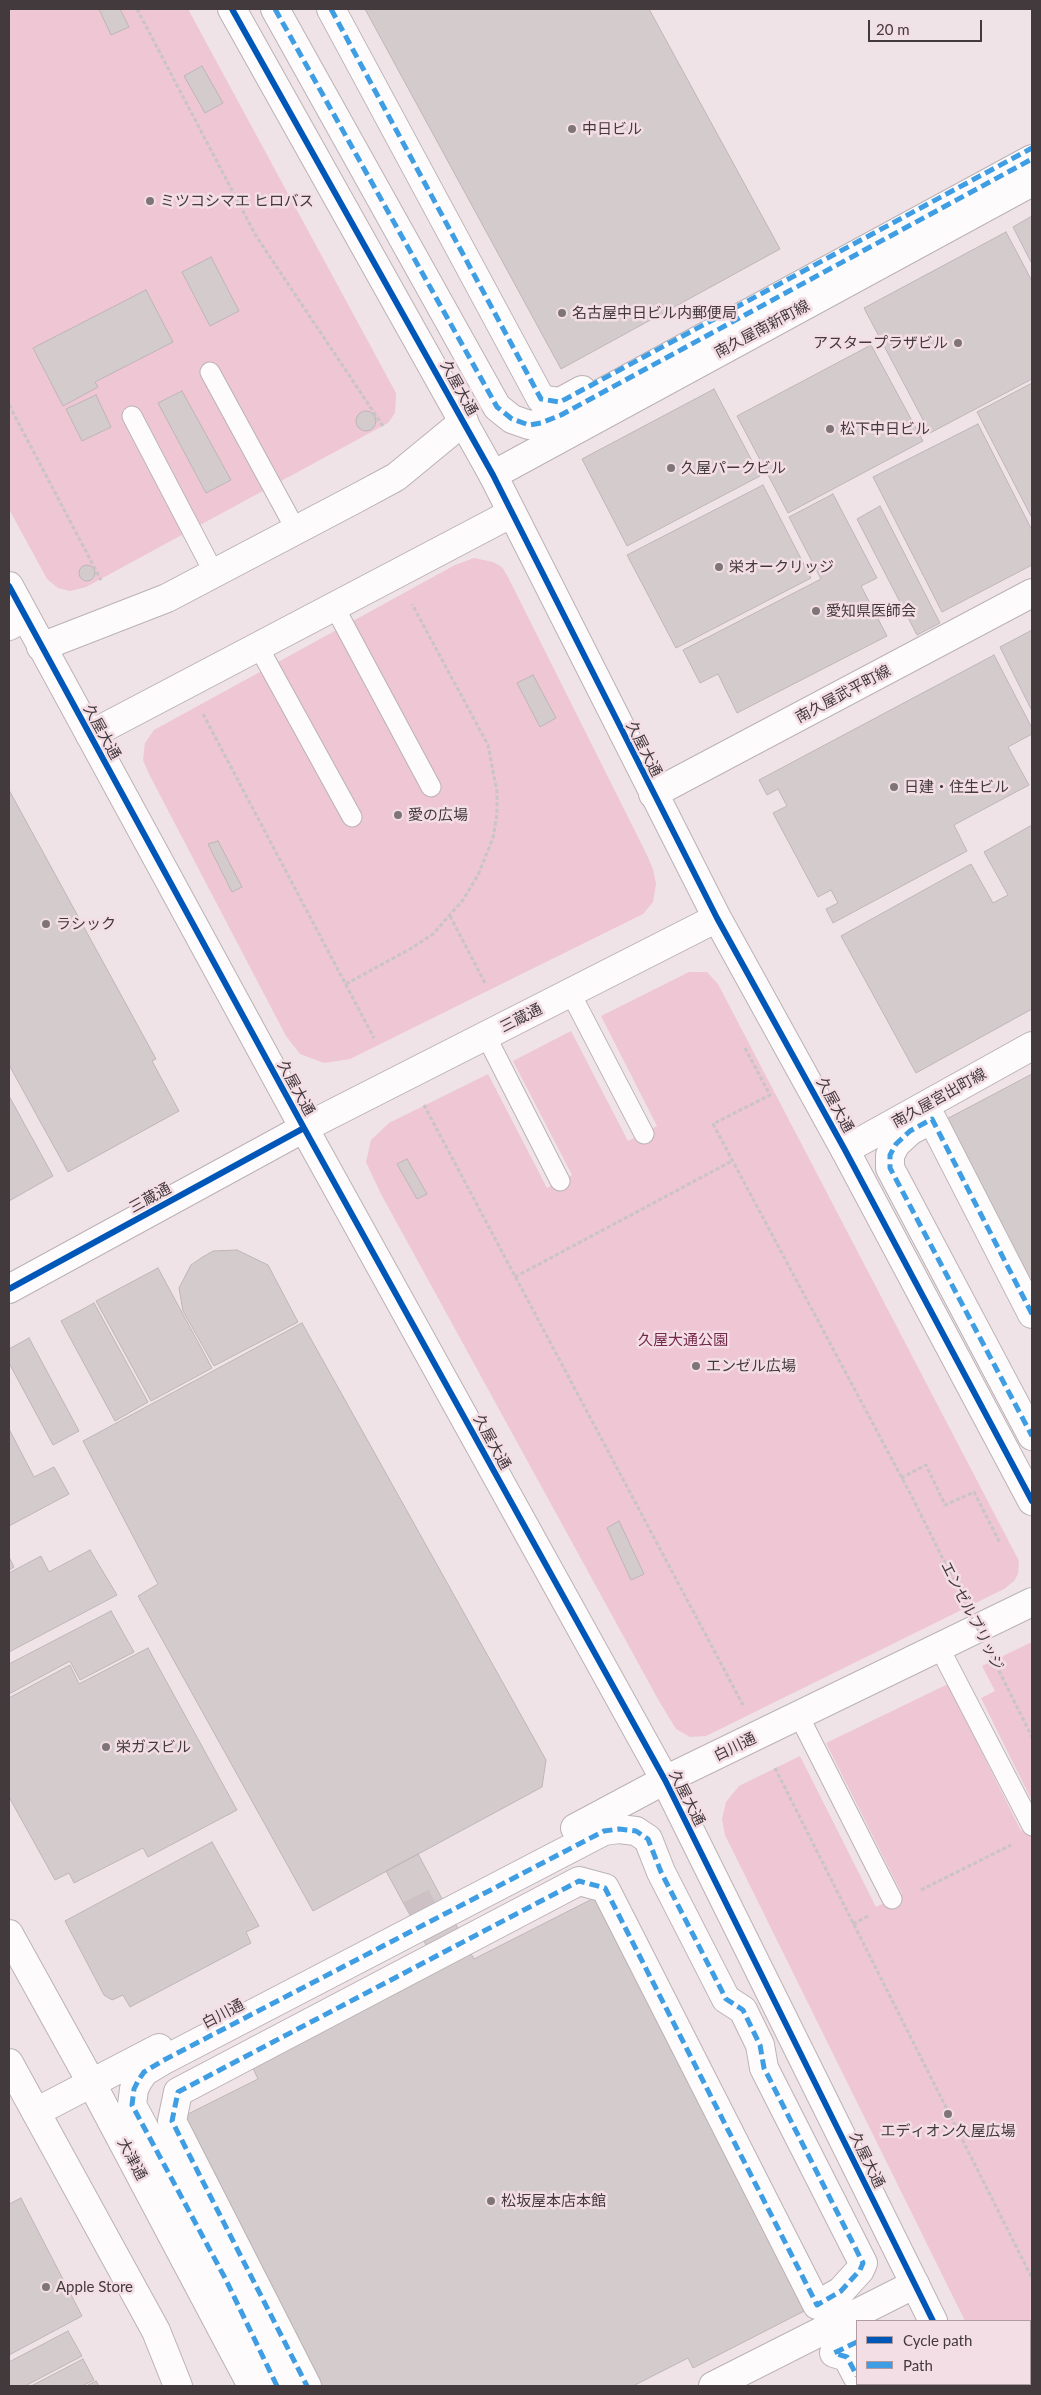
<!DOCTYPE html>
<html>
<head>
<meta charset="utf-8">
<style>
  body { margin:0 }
  #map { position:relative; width:1041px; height:2395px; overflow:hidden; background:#efe3e7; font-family:Lato,sans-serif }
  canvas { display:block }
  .frame { position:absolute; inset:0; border:10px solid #433a3d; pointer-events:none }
  .legend { position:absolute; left:856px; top:2320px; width:175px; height:65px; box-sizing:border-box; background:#f4dee5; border:1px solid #ad9ca2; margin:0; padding:6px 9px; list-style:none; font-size:15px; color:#433a3d }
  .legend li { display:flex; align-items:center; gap:10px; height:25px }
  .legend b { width:25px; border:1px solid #ad9ca2 }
  .scale { position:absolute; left:868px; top:20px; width:114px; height:22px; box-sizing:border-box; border:2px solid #433a3d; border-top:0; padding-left:6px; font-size:15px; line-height:18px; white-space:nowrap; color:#433a3d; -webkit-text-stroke:4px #f4dee5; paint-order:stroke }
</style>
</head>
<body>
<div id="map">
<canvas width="1041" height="2395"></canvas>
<div class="frame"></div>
<ul class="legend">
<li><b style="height:6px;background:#0057b8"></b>Cycle path</li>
<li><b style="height:6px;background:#3f9ee3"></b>Path</li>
</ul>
<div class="scale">20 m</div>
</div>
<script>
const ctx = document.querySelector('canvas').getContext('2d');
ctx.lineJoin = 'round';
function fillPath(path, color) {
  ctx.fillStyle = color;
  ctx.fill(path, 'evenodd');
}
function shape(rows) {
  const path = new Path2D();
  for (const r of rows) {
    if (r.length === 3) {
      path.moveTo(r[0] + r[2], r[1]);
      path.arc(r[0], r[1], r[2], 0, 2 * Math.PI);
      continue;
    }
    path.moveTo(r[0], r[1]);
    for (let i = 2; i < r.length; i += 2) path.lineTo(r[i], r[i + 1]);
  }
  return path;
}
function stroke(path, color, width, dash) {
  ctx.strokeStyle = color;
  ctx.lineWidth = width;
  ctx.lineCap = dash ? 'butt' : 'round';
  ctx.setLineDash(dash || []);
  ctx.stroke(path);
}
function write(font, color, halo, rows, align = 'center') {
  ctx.font = font + ' Lato,"Noto Sans JP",sans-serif';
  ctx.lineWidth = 5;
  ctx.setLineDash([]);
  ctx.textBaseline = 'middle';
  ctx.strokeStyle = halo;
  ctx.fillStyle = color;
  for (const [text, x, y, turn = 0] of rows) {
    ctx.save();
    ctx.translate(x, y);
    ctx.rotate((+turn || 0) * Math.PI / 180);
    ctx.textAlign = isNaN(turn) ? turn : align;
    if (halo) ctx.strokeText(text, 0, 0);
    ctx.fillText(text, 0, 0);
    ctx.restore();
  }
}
fillPath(shape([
  [9,9,188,9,396,393,395,413,388,423,86,587,70,591,58,588,47,579,9,509],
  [474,558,493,562,502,567,508,577,646,853,653,869,656,884,653,902,643,914,350,1059,324,1063,300,1054,286,1036,150,776,143,760,145,743,154,730,455,565],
  [689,972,707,972,718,984,1019,1561,1018,1574,1014,1581,1004,1589,706,1736,690,1737,676,1729,659,1701,381,1194,366,1162,371,1140,389,1123,488,1074,547,1188,572,1175,513,1061,571,1031,628,1141,657,1126,601,1016],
  [1032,1642,1032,1801,981,1698,995,1691,982,1666],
  [948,1684,1021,1831,1032,1826,1032,2386,997,2386,996,2384,1030,2384,1030,2321,965,2321,725,1835,722,1819,726,1802,739,1786,800,1756,876,1907,902,1894,826,1743]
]), '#eec6d4');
const building = shape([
  [99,9,120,9,129,27,111,35,99,9],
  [365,9,649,9,780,249,561,369,365,9],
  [202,66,223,103,205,113,184,76,202,66],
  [1032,216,1032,264,1013,227,1032,216],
  [1006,232,1032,281,1032,379,930,433,864,308,1006,232],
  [211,257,239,311,210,326,182,272,211,257],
  [146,290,173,342,95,382,98,387,63,406,33,348,146,290],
  [871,345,923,441,788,513,737,416,871,345],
  [1032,383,1032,518,977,412,1032,383],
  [714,389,760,476,627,546,582,459,714,389],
  [182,391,231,480,206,493,158,403,182,391],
  [96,395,111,427,82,441,66,409,96,395],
  [366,421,10],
  [978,424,1032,530,1032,565,942,612,873,477,978,424],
  [763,485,811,578,676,648,627,555,763,485],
  [833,494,877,578,861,586,887,636,737,713,718,674,700,683,683,650,821,579,789,517,833,494],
  [880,506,940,623,917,635,857,519,880,506],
  [87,573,8],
  [1032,630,1032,711,1000,647,1032,630],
  [994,655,1032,728,1032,734,1008,747,1029,785,954,825,967,851,833,923,826,909,838,903,831,890,818,897,773,813,787,806,778,789,767,795,759,780,994,655],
  [533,675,556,718,540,727,517,683,533,675],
  [9,790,156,1059,152,1061,179,1111,68,1172,9,1065,9,790],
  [1032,825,1032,1009,916,1073,841,936,971,864,993,903,1008,895,984,852,1032,825],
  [218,841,242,887,232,892,208,844,218,841],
  [1032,1074,1032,1285,943,1121,1032,1074],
  [9,1096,53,1176,9,1201,9,1096],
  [407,1159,427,1194,417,1199,397,1164,407,1159],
  [237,1250,268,1265,298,1322,214,1366,183,1311,179,1288,191,1265,201,1258,213,1251,237,1250],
  [158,1268,212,1368,151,1401,96,1301,158,1268],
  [94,1303,148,1402,115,1421,61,1321,94,1303],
  [302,1323,546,1760,542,1787,313,1911,138,1596,158,1584,83,1441,302,1323],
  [29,1338,79,1431,53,1445,9,1363,9,1349,29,1338],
  [9,1429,34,1477,54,1467,69,1494,9,1526,9,1429],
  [619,1521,644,1574,631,1580,607,1528,619,1521],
  [90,1550,117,1595,9,1652,9,1573,41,1556,49,1572,90,1550],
  [9,1557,14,1567,9,1570,9,1557],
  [111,1611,134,1652,80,1680,70,1661,9,1694,9,1664,111,1611],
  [148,1648,237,1810,148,1857,143,1848,74,1883,69,1873,55,1880,9,1797,9,1698,70,1665,79,1684,148,1648],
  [212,1842,259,1926,246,1932,251,1943,130,2007,123,1995,112,2000,104,1995,65,1921,212,1842],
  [418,1854,469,1949,438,1967,386,1871,418,1854],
  [606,1892,816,2305,693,2368,688,2358,633,2386,317,2386,180,2118,258,2079,251,2064,470,1952,474,1959,606,1892],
  [21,2198,82,2316,9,2355,9,2204,21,2198],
  [68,2331,82,2356,25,2386,9,2386,9,2362,68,2331],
  [83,2359,94,2380,82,2386,31,2386,83,2359],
  [96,2381,99,2386,86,2386,96,2381]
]);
fillPath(building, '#d4cbcd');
stroke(building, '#beb5b8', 1);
stroke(shape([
  [410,1915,441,1899]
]), '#cdc1c5', 28, [28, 14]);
const lane = shape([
  [210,372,296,530],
  [132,416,214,573],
  [334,606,431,787],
  [258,646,352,817],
  [570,992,644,1134],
  [486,1036,560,1181],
  [939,1647,1032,1826],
  [799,1716,892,1899]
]);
const street = shape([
  [275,9,497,407,512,419,529,425,541,423,561,415,1032,159],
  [331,9,541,399,560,402,582,390],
  [493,475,1032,182],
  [9,626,25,617],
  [41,647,167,598,357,498,396,477,464,421],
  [90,735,512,513],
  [653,794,1032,593],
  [845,1150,1032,1046],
  [1032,1314,932,1119,910,1131,896,1144,890,1155,890,1168,1032,1436],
  [575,1828,665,1780,1032,1602],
  [36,2112,159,2048],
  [857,2342,834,2353,847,2357,857,2376],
  [929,2384,930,2386],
  [277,2386,225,2278,132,2105,134,2089,138,2081,144,2072,164,2060,604,1831,619,1829,636,1831,648,1839,661,1872,726,1999,743,2010,760,2045,764,2068,863,2263,860,2270,841,2291,817,2305,605,1888,579,1881,178,2092,172,2121,307,2386],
  [713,2386,915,2284]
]);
const secondary = shape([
  [232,9,493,475,717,918,845,1150,1032,1501],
  [9,586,304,1128,665,1780,933,2321],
  [9,1289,304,1128,717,918],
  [9,1934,92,2084,252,2386],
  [9,2063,156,2331,178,2386],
  [964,2384,965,2386]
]);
stroke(lane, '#bbb2b5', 21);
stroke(street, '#bbb2b5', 30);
stroke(secondary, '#bbb2b5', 30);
stroke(shape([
  [137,9,256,236,383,426],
  [9,405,101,580],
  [203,714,374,1038],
  [450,916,485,983],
  [346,984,410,949,433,934,463,900,478,875,493,838,497,814,497,792,488,745,412,604],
  [745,1048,770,1095,713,1124,911,1495,962,1597],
  [424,1105,743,1705],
  [515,1277,732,1161],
  [901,1478,926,1465,945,1505,974,1492,1000,1543],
  [993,1659,1032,1737],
  [775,1768,1032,2278],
  [921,1890,1011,1845],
  [853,1924,868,1916]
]), '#c9c4c6', 3, [4, 2.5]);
stroke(lane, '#fdfbfb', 19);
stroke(street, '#fdfbfb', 28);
stroke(secondary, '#fdfbfb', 28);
stroke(shape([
  [962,1598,993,1659]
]), '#c9c4c6', 3, [4, 2.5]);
stroke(shape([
  [275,9,497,407,512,419,529,425,541,423,561,415,1032,159],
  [331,9,541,399,560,402,1032,148],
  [1032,1314,932,1119,910,1131,896,1144,890,1155,890,1168,1032,1436],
  [857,2342,834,2353,847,2357,857,2376],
  [861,2384,863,2386],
  [929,2384,930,2386],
  [277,2386,225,2278,132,2105,134,2089,138,2081,144,2072,164,2060,604,1831,619,1829,636,1831,648,1839,661,1872,726,1999,743,2010,760,2045,764,2068,863,2263,860,2270,841,2291,817,2305,605,1888,579,1881,178,2092,172,2121,307,2386]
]), '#3f9ee3', 5, [10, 5]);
stroke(shape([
  [232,9,493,475,717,918,845,1150,1032,1501],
  [9,586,304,1128,665,1780,933,2321],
  [9,1289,304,1128]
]), '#0057b8', 6);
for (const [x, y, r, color] of [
  [572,129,5,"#7f7578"],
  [150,201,5,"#7f7578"],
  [562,313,5,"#7f7578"],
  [958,343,5,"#7f7578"],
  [830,429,5,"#7f7578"],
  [671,468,5,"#7f7578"],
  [719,567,5,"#7f7578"],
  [816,611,5,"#7f7578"],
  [894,787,5,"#7f7578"],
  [398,815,5,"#7f7578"],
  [46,924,5,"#7f7578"],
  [696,1366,5,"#7f7578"],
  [106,1747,5,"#7f7578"],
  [948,2114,5,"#7f7578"],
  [491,2201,5,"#7f7578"],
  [46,2287,5,"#7f7578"]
]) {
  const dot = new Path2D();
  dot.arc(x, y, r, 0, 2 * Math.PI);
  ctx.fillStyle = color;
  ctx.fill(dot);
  stroke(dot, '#f4dee5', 2);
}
write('15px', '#433a3d', '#f4dee5', [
  ["中日ビル",582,129],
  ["ミツコシマエ ヒロバス",160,201],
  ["名古屋中日ビル内郵便局",572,313],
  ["アスタープラザビル",948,343,"right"],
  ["松下中日ビル",840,429],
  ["久屋パークビル",681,468],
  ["栄オークリッジ",729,567],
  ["愛知県医師会",826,611],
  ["日建・住生ビル",904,787],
  ["愛の広場",408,815],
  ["ラシック",56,924],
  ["エンゼル広場",706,1366],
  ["栄ガスビル",116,1747],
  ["エディオン久屋広場",948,2131,"center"],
  ["松坂屋本店本館",501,2201],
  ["Apple Store",56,2287]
], 'left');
write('15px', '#433a3d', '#f4dee5', [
  ["南久屋南新町線",762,329,-28],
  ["久屋大通",459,388,61],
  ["南久屋武平町線",843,694,-28],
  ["久屋大通",102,732,61],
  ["久屋大通",644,749,63],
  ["三蔵通",521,1018,-27],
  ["久屋大通",296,1088,61],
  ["南久屋宮出町線",939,1098,-29],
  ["久屋大通",835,1105,61],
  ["三蔵通",150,1198,-29],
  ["久屋大通",492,1442,61],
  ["エンゼルブリッジ",972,1616,63],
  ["白川通",735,1747,-26],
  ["久屋大通",687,1798,63],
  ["白川通",223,2014,-28],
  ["大津通",132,2159,62],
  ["久屋大通",867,2160,64]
]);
write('15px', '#75294a', '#f4dee5', [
  ["久屋大通公園",683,1340]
]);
</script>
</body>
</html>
